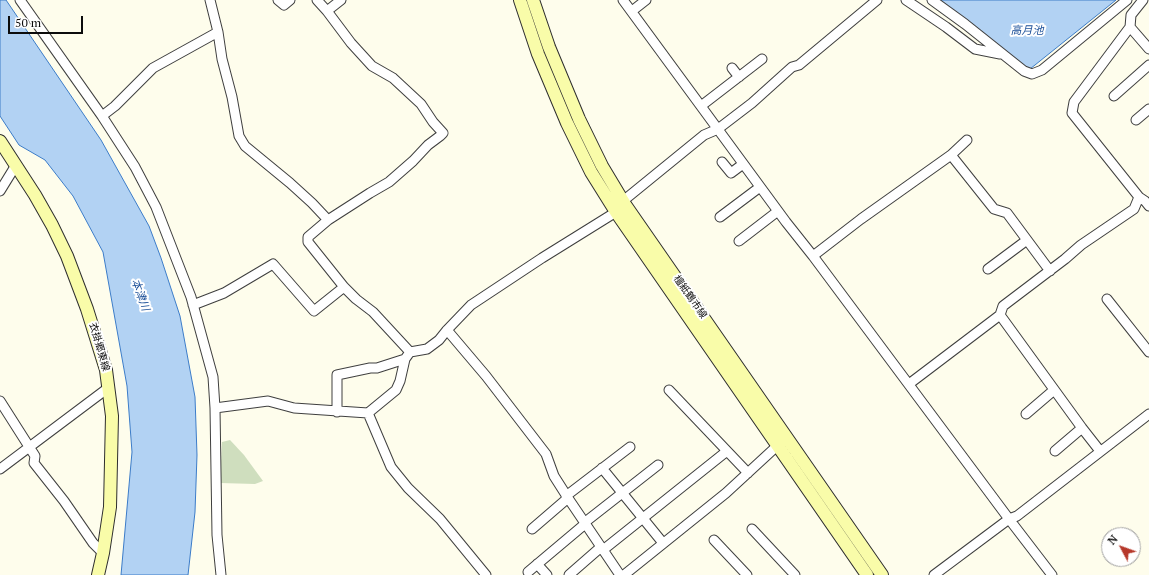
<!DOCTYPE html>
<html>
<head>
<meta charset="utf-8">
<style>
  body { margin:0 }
  #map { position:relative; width:1149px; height:575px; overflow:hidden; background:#fefdec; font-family:"PT Serif",serif }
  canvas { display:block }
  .north { position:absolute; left:1101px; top:527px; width:40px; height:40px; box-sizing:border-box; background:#fff; border:1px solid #9e9e9e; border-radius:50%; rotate:311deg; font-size:11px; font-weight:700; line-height:16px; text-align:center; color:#0c0c0c }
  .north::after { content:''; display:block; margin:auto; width:14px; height:18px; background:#b6382a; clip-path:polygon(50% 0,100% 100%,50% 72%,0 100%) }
  .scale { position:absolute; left:8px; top:16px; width:75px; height:18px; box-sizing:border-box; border:2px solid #0c0c0c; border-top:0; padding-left:5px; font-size:12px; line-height:14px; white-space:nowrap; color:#0c0c0c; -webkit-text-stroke:3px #fff; paint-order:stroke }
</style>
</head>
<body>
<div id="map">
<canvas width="1149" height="575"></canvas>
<div class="north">N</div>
<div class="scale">50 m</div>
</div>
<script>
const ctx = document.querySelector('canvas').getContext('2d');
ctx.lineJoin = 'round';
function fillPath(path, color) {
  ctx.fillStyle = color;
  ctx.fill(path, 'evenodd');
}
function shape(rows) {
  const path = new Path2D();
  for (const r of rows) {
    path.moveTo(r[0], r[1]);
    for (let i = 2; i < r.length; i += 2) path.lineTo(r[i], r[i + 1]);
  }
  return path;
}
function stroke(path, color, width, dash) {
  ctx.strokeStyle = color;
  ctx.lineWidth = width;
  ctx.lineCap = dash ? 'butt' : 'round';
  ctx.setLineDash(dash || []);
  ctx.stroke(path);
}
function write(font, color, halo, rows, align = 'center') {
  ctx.font = font + ' "PT Serif","Noto Sans JP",serif';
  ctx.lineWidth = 4;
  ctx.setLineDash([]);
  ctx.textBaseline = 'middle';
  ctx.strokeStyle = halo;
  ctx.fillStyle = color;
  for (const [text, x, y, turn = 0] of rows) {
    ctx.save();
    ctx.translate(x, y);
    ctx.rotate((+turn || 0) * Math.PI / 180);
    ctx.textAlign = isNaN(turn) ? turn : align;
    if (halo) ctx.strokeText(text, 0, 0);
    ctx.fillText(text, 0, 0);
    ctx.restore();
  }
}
fillPath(shape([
  [230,440,244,455,263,481,255,484,220,483,222,442]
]), '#cfdebe');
const water = shape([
  [0,0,6,0,101,140,149,226,161,258,180,316,195,397,197,455,195,512,188,575,121,575,132,452,127,386,103,252,73,196,45,160,19,145,0,116,0,0],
  [939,0,1116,0,1030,69,1015,63,939,0]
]);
fillPath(water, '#b2d2f3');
stroke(water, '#3c7cc8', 1);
const minor = shape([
  [20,0,102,116,135,167,156,207,191,297,213,377,215,408,217,535,221,575],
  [210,0,218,32,222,59,232,97,239,136,245,146,290,183,312,203,328,220,308,237,308,242,344,287,356,299,373,312,410,352],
  [278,0,284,5,290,0],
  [317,0,327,11,341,0],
  [623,0,786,222,813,256,1009,519,1052,575],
  [906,0,946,27,975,49,1000,54],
  [932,0,965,24,1024,71,1032,74,1042,70,1127,0],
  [327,11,351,43,372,66,393,78,421,104,433,122,443,133,440,136,428,145,413,161,389,182,370,193,328,220],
  [632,11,646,0],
  [1130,27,1149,49],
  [732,68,739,77],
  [1114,96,1149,65],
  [701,106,762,59],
  [102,116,115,106,153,68,218,32],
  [1136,120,1149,109],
  [951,155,994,209,1007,213,1050,271],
  [722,162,731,173,743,164],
  [0,191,16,165],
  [1139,197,1145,201,1149,206],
  [623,201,704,135,718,129,752,103,792,67,799,65,877,0],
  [720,217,760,187],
  [739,241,778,211],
  [813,256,861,219,951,155,967,140],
  [988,269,1027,240],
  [1107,299,1149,352],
  [193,305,224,293,273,264,314,311,344,287],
  [1000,315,1082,428,1100,451],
  [447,330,486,376,546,454,554,476,568,498,620,575],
  [909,384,1000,315,1003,306,1065,259,1081,245,1134,209,1139,197,1072,113,1074,102,1130,27,1131,15,1143,0],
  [669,390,748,473],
  [0,401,35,456,34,463,64,501,93,543,103,553],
  [215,408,268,401,294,408,368,413,396,390,400,381,405,359,410,352,427,349,439,340,447,330,471,305,542,258,616,212],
  [337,412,337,375,370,368,377,368,405,359],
  [368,413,391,467,408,488,440,519,486,575],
  [1026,414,1054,390],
  [1055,451,1082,428],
  [602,468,663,543],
  [0,469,108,388],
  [566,496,630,447],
  [584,523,658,465],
  [532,529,568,498],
  [752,529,795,575],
  [714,540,747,575],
  [603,550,727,451],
  [537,564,547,575],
  [528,572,585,524],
  [569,575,601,547],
  [624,575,726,493,777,446],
  [934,575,1009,519,1017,516,1149,414]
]);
const secondary = shape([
  [520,0,538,54,567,123,591,172,616,212,867,575],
  [533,0,549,47,579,119,602,166,626,206,882,575],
  [0,141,35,195,52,225,67,256,87,309,106,370,112,416,110,507,103,553,98,575]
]);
stroke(minor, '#3f3f3f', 11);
stroke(secondary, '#2e2e2e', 14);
stroke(minor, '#fff', 9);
stroke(secondary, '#f9fca9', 12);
write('10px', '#0c0c0c', '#fff', [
  ["檀紙鶴市線",690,297,55],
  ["衣掛郷東線",99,347,74]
]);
write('italic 11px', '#1b4f98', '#fff', [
  ["高月池",1027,31],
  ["本津川",140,295,70]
]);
</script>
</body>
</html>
